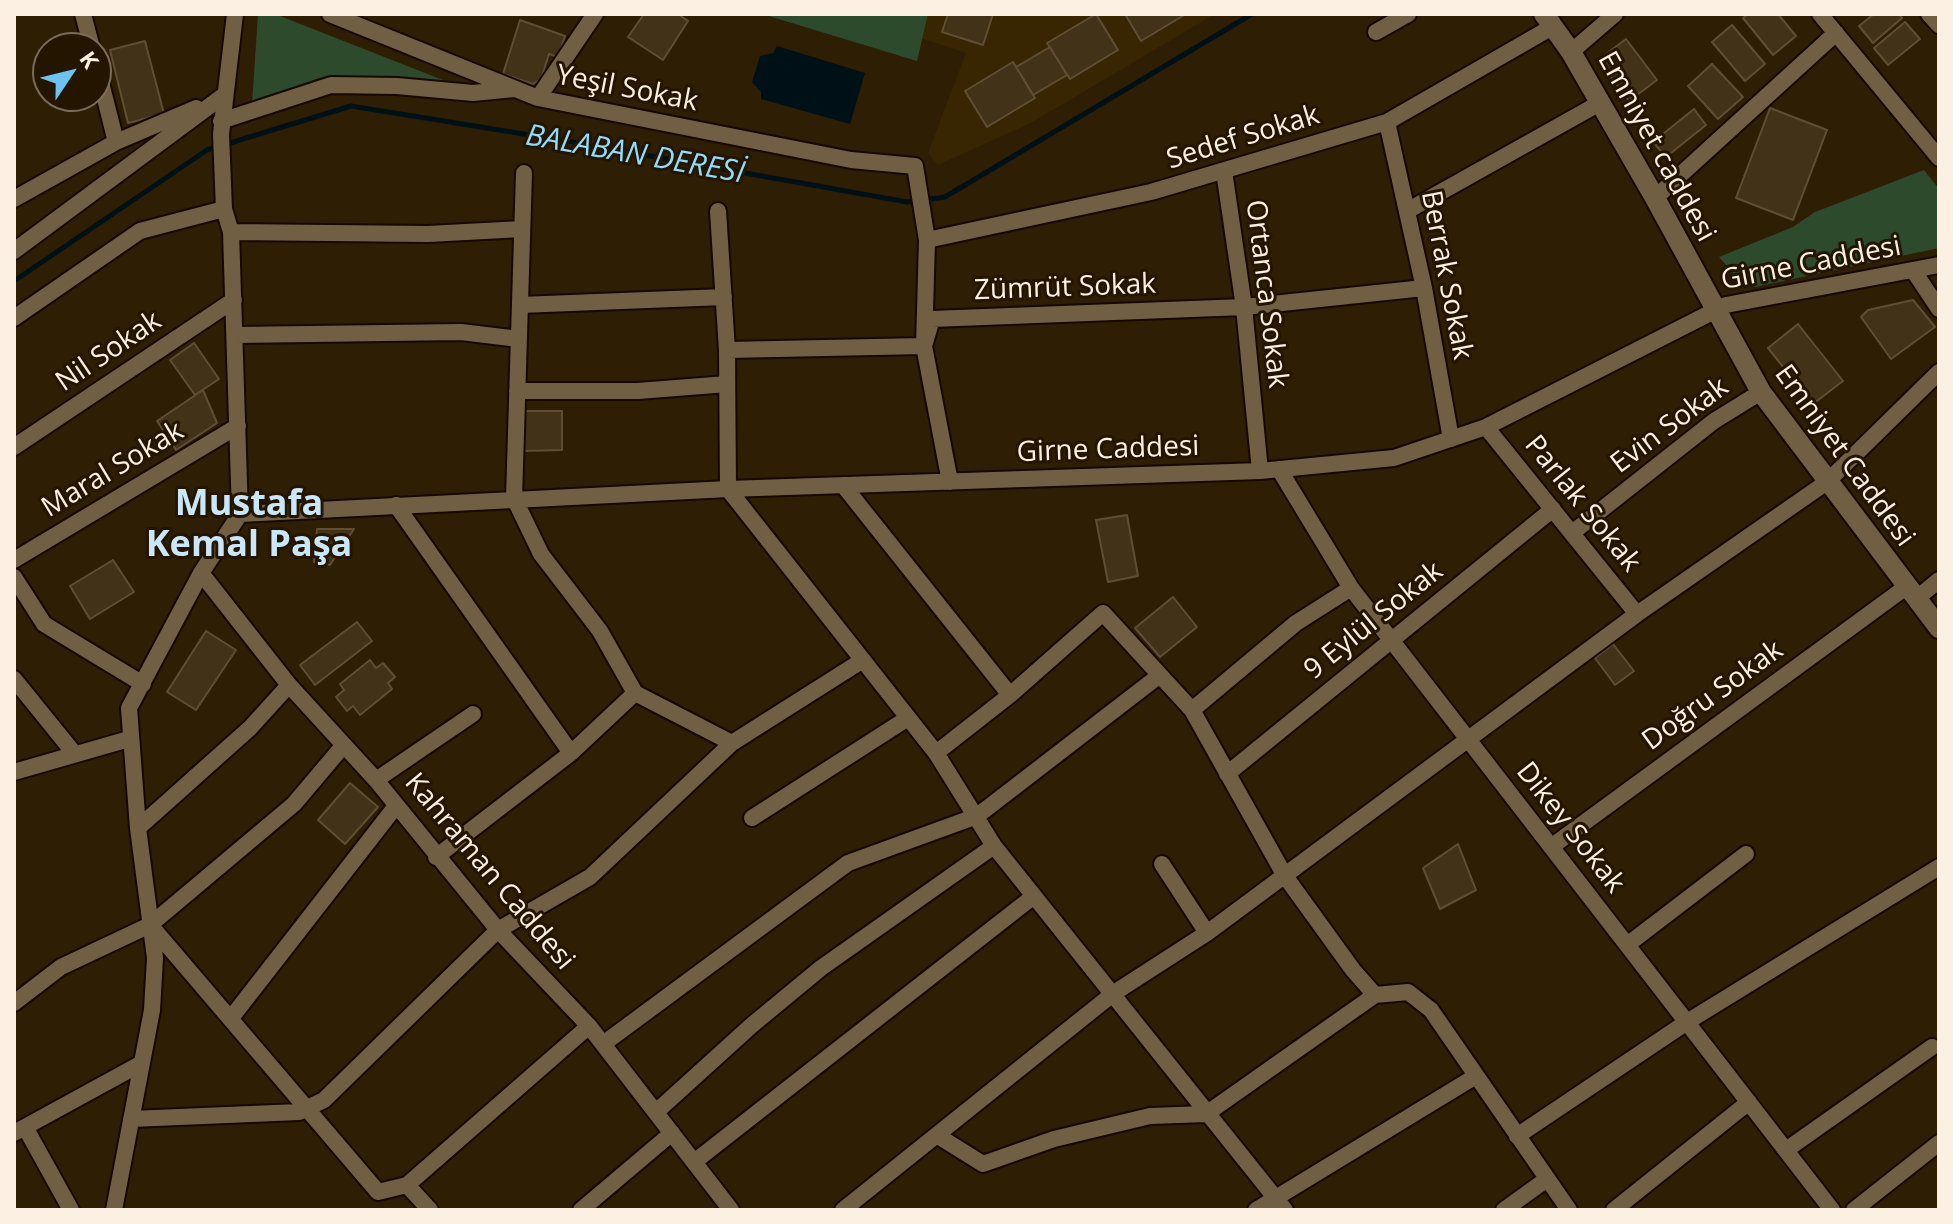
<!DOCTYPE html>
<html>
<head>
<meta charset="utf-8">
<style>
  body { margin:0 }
  #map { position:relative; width:1953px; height:1224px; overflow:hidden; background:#2e1e04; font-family:"Open Sans",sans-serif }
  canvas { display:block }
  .frame { position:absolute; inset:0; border:16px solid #fbf0e1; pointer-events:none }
  .north { position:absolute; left:32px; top:32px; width:80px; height:80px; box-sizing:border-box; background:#241500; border:2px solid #7a6d5a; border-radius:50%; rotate:55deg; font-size:22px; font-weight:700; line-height:32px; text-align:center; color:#fbf0e1 }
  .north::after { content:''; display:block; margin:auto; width:28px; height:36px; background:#6cc3f2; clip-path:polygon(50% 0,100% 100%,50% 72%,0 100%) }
</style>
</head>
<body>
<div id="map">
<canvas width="1953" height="1224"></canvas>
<div class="frame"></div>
<div class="north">K</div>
</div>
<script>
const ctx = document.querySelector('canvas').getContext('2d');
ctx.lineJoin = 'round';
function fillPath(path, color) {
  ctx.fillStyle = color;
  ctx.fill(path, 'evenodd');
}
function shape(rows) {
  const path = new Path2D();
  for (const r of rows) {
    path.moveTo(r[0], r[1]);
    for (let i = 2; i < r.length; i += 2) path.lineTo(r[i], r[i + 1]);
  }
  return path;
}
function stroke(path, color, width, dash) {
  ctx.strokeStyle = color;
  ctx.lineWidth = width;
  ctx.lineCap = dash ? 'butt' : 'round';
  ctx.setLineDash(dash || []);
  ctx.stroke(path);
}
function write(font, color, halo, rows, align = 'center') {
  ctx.font = font + ' "Open Sans",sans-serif';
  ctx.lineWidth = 6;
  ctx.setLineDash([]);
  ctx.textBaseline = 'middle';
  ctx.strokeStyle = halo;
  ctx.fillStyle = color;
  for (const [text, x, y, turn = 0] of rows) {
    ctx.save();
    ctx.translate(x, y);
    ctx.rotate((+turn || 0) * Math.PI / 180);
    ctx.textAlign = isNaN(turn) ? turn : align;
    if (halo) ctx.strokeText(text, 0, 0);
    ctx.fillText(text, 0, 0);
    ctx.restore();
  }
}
fillPath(shape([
  [928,14,1215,14,1031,123,938,165,928,153,966,53,920,38]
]), '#382502');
fillPath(shape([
  [258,14,275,14,448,82,319,78,252,104],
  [762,14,928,14,917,61],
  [1924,170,1939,189,1939,248,1755,287,1739,280,1719,257,1793,227,1815,212]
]), '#2e4a2c');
fillPath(shape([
  [777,46,865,73,850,124,761,99,761,92,752,82,760,56,773,53]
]), '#001017');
stroke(shape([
  [14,281,207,150,351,106,567,141,907,202,945,197,1252,14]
]), '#001017', 5);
const building = shape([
  [644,14,678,14,688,21,663,60,628,37,644,14],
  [948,14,993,14,983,45,942,32,948,14],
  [1096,14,1118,50,1070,79,1047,43,1096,14],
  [1125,14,1186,14,1141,41,1125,14],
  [1748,14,1778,14,1796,36,1773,55,1743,18,1748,14],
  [1874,14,1899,14,1902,18,1873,43,1859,26,1874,14],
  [520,20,565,36,558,57,549,54,541,79,533,84,503,74,520,20],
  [1905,22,1920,39,1888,65,1874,48,1905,22],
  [1732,25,1765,64,1745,81,1712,42,1732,25],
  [1626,39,1657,80,1629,101,1598,60,1626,39],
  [145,41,164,114,128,123,110,50,145,41],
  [1050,47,1067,75,1033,95,1016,67,1050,47],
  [1013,62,1035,98,987,127,965,91,1013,62],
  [1712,64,1743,97,1718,119,1688,86,1712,64],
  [1770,108,1827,130,1793,220,1736,198,1770,108],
  [1694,109,1706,125,1666,157,1653,142,1694,109],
  [1913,300,1935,327,1891,359,1861,317,1868,310,1913,300],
  [1798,324,1843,381,1813,404,1768,348,1798,324],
  [194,343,219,379,195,395,170,360,194,343],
  [203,390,217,423,176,450,157,421,203,390],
  [522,411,562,411,562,450,522,451,522,411],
  [1127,515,1138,576,1108,582,1096,520,1127,515],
  [317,529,354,529,330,565,314,562,317,529],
  [113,560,134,592,90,619,70,586,113,560],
  [1173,597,1197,627,1160,657,1135,628,1173,597],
  [357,622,372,641,315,685,300,665,357,622],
  [206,631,236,650,196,710,167,692,206,631],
  [1613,644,1634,671,1615,685,1595,658,1613,644],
  [370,660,376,668,383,663,395,677,388,683,392,689,360,715,353,706,347,711,336,697,344,690,340,684,370,660],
  [350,783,378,807,345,844,318,820,350,783],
  [1458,844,1476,890,1440,909,1423,868,1458,844]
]);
fillPath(building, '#423218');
stroke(building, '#604e34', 2);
const minor = shape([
  [83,14,92,48],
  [330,14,538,98,851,160,915,166,927,240,924,346,950,482],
  [1820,14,1939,158],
  [1929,14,1939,25],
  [1376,32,1408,14],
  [1571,52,1615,14],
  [96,63,116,142],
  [538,98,595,14],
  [221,121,331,85,397,86,473,93,514,89],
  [1387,122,1424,288,1451,439],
  [1224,171,1244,307,1260,471],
  [524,173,514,498,541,554,600,631,635,693,732,743],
  [1655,198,1836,33],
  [14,199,116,142,196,108],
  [718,211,727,350,728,489,936,753,994,846,1285,1210],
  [1407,211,1598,104],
  [231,232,428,234,522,229],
  [927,240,1151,192,1387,122,1552,27],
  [14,251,223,96],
  [1913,270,1939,309],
  [520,305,724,297],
  [14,318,140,231,224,209],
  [235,335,461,332,519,339],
  [727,350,924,346,932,319,1244,307,1424,288],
  [517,391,638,391,727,384],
  [1486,427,1637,614],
  [14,447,234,300],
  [1279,469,1351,588,1832,1210],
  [843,485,1010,695],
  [396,505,571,753],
  [240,514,728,489,1260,471,1394,458,1486,427,1726,305,1939,265],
  [1572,533,1714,421,1761,392],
  [14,560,238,426],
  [201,573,289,685,376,780,498,930,589,1026,731,1210],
  [14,577,44,624,143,684],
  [1916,599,1939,580],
  [14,679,74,753],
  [1192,710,1296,623,1351,588],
  [936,753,1010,695,1103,613,1192,710,1285,876,1353,970,1375,995,1408,992,1431,1010,1569,1210],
  [14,772,129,739],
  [1227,774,1553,509],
  [376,780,473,714],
  [752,818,908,718],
  [138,828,250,728,289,685],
  [1551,847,1906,587],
  [436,857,571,753,635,693],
  [1162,864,1207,933],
  [151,926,378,1192,407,1185,430,1210],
  [1627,945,1746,854],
  [14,1003,61,967,150,925,294,804,343,746],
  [231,1018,396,806],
  [603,1044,848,863,977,816,1160,675],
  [656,1112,752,1025,821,968,994,846],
  [131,1119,299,1112,324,1100,498,930,590,877,732,743,863,660],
  [25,1127,71,1210],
  [14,1133,142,1063],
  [938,1136,983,1164,1054,1139,1150,1116,1206,1114,1375,995],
  [1517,1136,1687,1022,1939,867],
  [1786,1150,1932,1047],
  [694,1162,1034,896],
  [407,1185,589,1026],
  [114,1210,152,1010,155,958,138,828,129,708,201,573,240,514,231,232,224,209,221,134,235,14],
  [581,1210,672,1133],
  [843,1210,1114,993,1207,933,1637,614,1827,482,1939,372],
  [1256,1210,1476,1076],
  [1504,1210,1547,1179],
  [1614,1210,1749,1102],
  [1854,1210,1939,1143]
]);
const tertiary = shape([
  [1544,14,1571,52,1655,198,1761,392,1939,628]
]);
stroke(minor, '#160800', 20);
stroke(tertiary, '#160800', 24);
stroke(minor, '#715f44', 16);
stroke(tertiary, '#715f44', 20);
write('28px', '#fbf0e1', '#241500', [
  ["Yeşil Sokak",627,89,11],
  ["Sedef Sokak",1243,138,-17],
  ["Emniyet caddesi",1656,147,61],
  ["Girne Caddesi",1811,264,-11],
  ["Berrak Sokak",1446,275,79],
  ["Zümrüt Sokak",1065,288,-2],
  ["Ortanca Sokak",1266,294,83],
  ["Nil Sokak",109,352,-34],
  ["Evin Sokak",1670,426,-37],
  ["Girne Caddesi",1108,450,-2],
  ["Emniyet Caddesi",1844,456,54],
  ["Maral Sokak",113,470,-31],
  ["Parlak Sokak",1582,504,51],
  ["9 Eylül Sokak",1374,621,-39],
  ["Doğru Sokak",1713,696,-36],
  ["Dikey Sokak",1570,828,52],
  ["Kahraman Caddesi",489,872,50]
]);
write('italic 30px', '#91dcfc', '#241500', [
  ["BALABAN DERESİ",635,155,10]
]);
write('bold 36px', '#c9e7f9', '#241500', [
  ["Mustafa",249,505],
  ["Kemal Paşa",249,546]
]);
</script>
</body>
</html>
